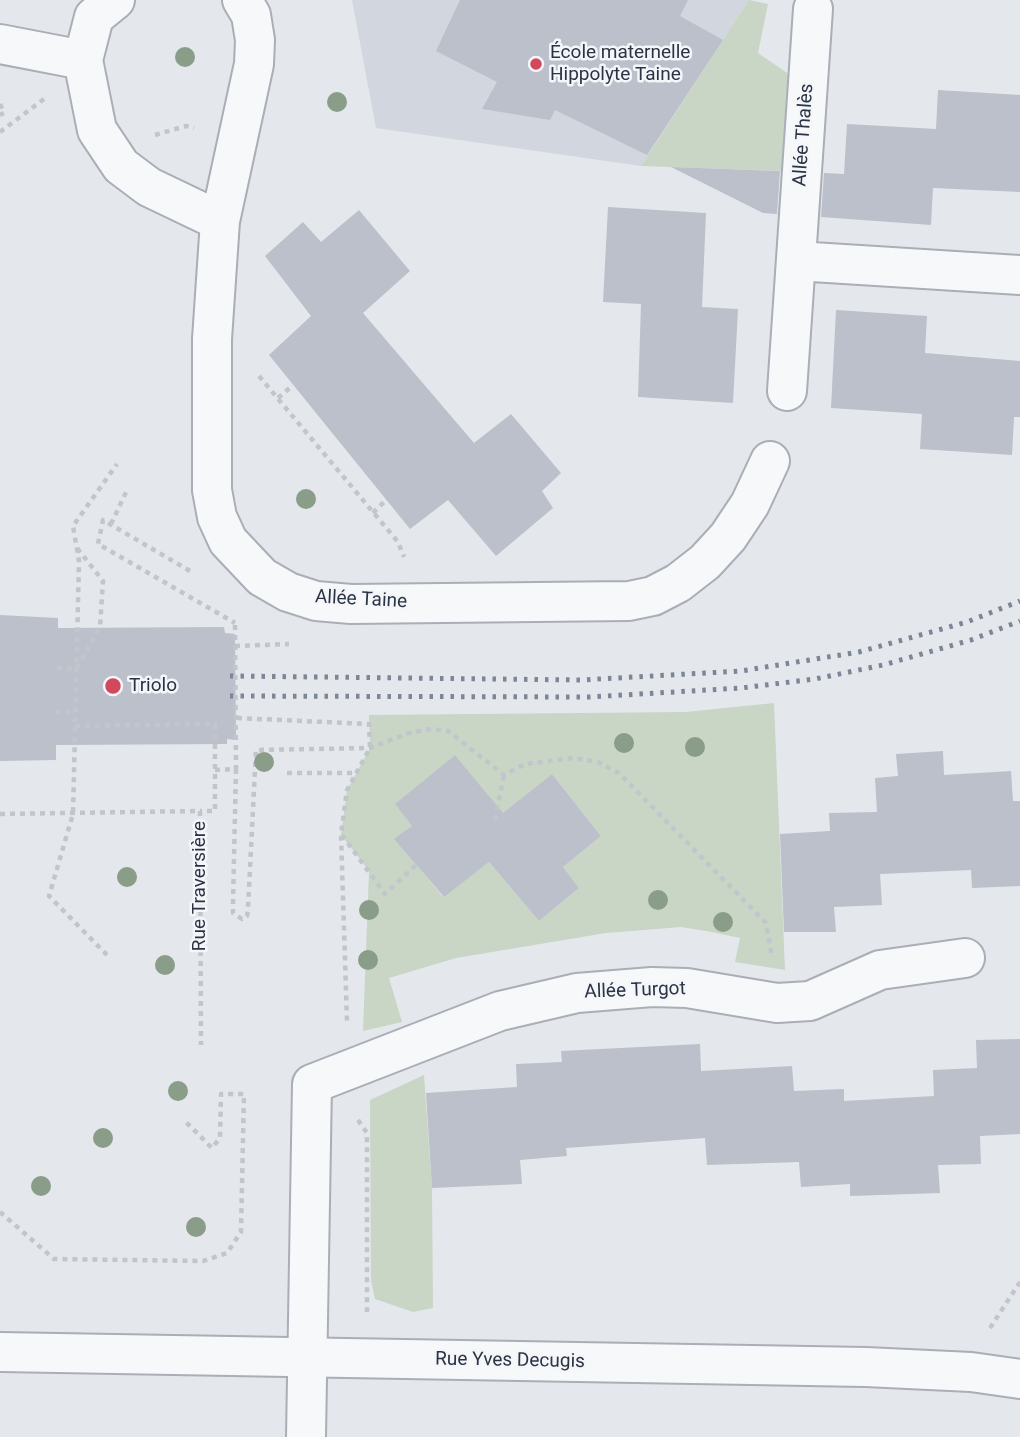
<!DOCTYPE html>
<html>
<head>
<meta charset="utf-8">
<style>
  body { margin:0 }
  canvas { display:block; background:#e4e7ec }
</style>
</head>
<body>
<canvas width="1020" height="1437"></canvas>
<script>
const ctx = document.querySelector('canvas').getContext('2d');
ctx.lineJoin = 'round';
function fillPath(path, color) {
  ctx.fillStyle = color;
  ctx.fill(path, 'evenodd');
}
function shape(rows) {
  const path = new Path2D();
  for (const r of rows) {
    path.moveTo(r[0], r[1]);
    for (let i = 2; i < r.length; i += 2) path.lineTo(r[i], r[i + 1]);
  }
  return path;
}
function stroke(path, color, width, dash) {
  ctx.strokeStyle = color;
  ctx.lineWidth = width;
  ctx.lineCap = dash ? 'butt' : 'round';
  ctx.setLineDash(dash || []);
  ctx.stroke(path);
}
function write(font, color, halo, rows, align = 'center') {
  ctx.font = font + ' Roboto,sans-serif';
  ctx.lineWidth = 5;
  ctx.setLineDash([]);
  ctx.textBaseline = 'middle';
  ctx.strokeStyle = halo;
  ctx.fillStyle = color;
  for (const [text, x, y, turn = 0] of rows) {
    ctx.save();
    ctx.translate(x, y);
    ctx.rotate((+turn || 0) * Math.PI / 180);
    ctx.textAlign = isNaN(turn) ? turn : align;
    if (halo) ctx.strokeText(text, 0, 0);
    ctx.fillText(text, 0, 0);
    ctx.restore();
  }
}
fillPath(shape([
  [352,0,749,0,641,166,376,128]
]), '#d2d6de');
fillPath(shape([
  [749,0,768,4,758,53,790,75,786,171,641,166],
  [774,703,785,970,735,962,740,938,712,932,681,927,606,933,456,958,389,978,402,1022,363,1031,369,871,341,835,347,790,370,748,369,715,686,712],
  [455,755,488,795,495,820,552,774,601,836,563,867,579,888,539,921,489,862,443,897,395,839,412,826,396,804],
  [424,1075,432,1188,433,1308,413,1312,375,1299,371,1281,370,1100]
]), '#c9d6c5');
fillPath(shape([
  [460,0,688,0,680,16,723,40,647,155,555,110,550,120,482,109,497,82,436,51],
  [938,90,1020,95,1020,192,933,188,931,225,821,217,824,173,844,174,847,124,936,129],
  [671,167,780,171,777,214,763,213],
  [608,207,706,213,702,307,738,309,733,403,638,397,641,304,603,302],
  [359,210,410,271,363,313,474,443,511,414,561,473,542,491,553,508,496,556,448,500,410,529,269,355,311,316,265,256,303,222,321,242],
  [836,310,927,316,925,353,1020,361,1020,417,1014,417,1012,455,920,449,922,414,831,408],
  [0,615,58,618,58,628,224,627,225,633,235,634,236,740,227,739,227,744,56,745,56,760,0,761],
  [943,751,944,775,1011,771,1013,801,1020,801,1020,886,972,888,971,870,880,874,882,905,834,907,836,932,784,932,780,834,830,831,829,813,877,812,875,778,898,776,896,754],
  [455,755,503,813,552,774,601,836,563,867,579,888,539,921,489,862,444,897,394,839,412,826,395,804],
  [1020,1039,1020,1134,980,1136,981,1164,938,1165,940,1193,850,1196,850,1184,801,1187,799,1162,707,1165,705,1138,566,1148,567,1156,520,1160,522,1184,432,1188,426,1093,517,1087,516,1064,562,1062,561,1051,700,1044,701,1071,792,1066,794,1091,844,1089,844,1101,934,1096,933,1070,977,1068,976,1040]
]), '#bbc0ca');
const minor = shape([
  [115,0,94,17,83,60,97,130,121,166,149,187,220,221],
  [242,0,251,15,255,40,254,64,220,221,212,339,212,490,217,517,228,541,262,577,288,592,316,601,351,604,629,601,653,596,678,583,705,562,728,537,750,504,770,461],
  [0,44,83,60],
  [796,261,1020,275],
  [787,391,813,9],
  [306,1437,312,1084,500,1011,577,993,652,987,687,988,777,1003,810,1001,880,970,965,958]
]);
const tertiary = shape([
  [0,1352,866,1367,971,1372,1020,1379]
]);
stroke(minor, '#a9aeb7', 42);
stroke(tertiary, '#a9aeb7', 42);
stroke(shape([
  [0,104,4,113,0,115],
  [0,132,44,99],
  [155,135,186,126,194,128],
  [259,376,398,542,404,557],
  [278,398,293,385],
  [373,513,386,500],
  [111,524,128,488],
  [190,571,103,520,98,544,235,623],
  [235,646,289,644],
  [57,668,76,669,100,627,103,581,77,548],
  [56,712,76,712],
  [237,718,369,724,370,748,347,790,341,835,347,1022],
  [75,726,215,724,215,811,200,811],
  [236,769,233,904,233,913,242,919,247,916,248,908,256,750,370,748,409,733,431,729,448,731,504,775,525,764,573,758,598,762,619,773,766,923,772,957],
  [287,773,356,773],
  [0,814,200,811,201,1045],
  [495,820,504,775],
  [342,835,385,894,416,865],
  [107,955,49,896,73,814,79,561,73,526,117,464],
  [358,1120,367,1133,367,1312],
  [0,1212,54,1259,203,1261,227,1253,241,1232,244,1094,221,1094,220,1138,212,1148,186,1122],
  [990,1328,1020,1282]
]), '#c2c5cb', 4.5, [5, 5]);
stroke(minor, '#f7f8fa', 38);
stroke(tertiary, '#f7f8fa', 38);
stroke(shape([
  [230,676,581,680,741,671,859,652,967,622,1020,601],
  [230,696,589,697,741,688,815,679,883,665,971,640,1020,621]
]), '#7d8696', 5, [3.5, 7]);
stroke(shape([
  [215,770,236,769,235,623]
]), '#c2c5cb', 4.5, [5, 5]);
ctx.fillStyle = '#899d89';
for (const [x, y] of [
  [185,57],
  [337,102],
  [306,499],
  [624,743],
  [695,747],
  [264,762],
  [127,877],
  [658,900],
  [369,910],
  [723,922],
  [368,960],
  [165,965],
  [178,1091],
  [103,1138],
  [41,1186],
  [196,1227]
]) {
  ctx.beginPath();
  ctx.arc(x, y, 10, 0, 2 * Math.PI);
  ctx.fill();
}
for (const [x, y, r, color] of [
  [536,64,7,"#d1495b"],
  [113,686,9,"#d1495b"]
]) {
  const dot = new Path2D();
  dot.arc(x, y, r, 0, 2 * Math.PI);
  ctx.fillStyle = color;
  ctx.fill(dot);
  stroke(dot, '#f4f6f9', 2.5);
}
write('19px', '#2b3445', '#f4f6f9', [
  ["École maternelle",550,53],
  ["Hippolyte Taine",550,75],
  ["Triolo",129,686]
], 'left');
write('19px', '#2b3445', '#f4f6f9', [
  ["Allée Thalès",804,135,-86],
  ["Allée Taine",361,600,3],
  ["Rue Traversière",200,886,-90],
  ["Allée Turgot",635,991,-2],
  ["Rue Yves Decugis",510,1361,1]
]);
</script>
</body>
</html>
